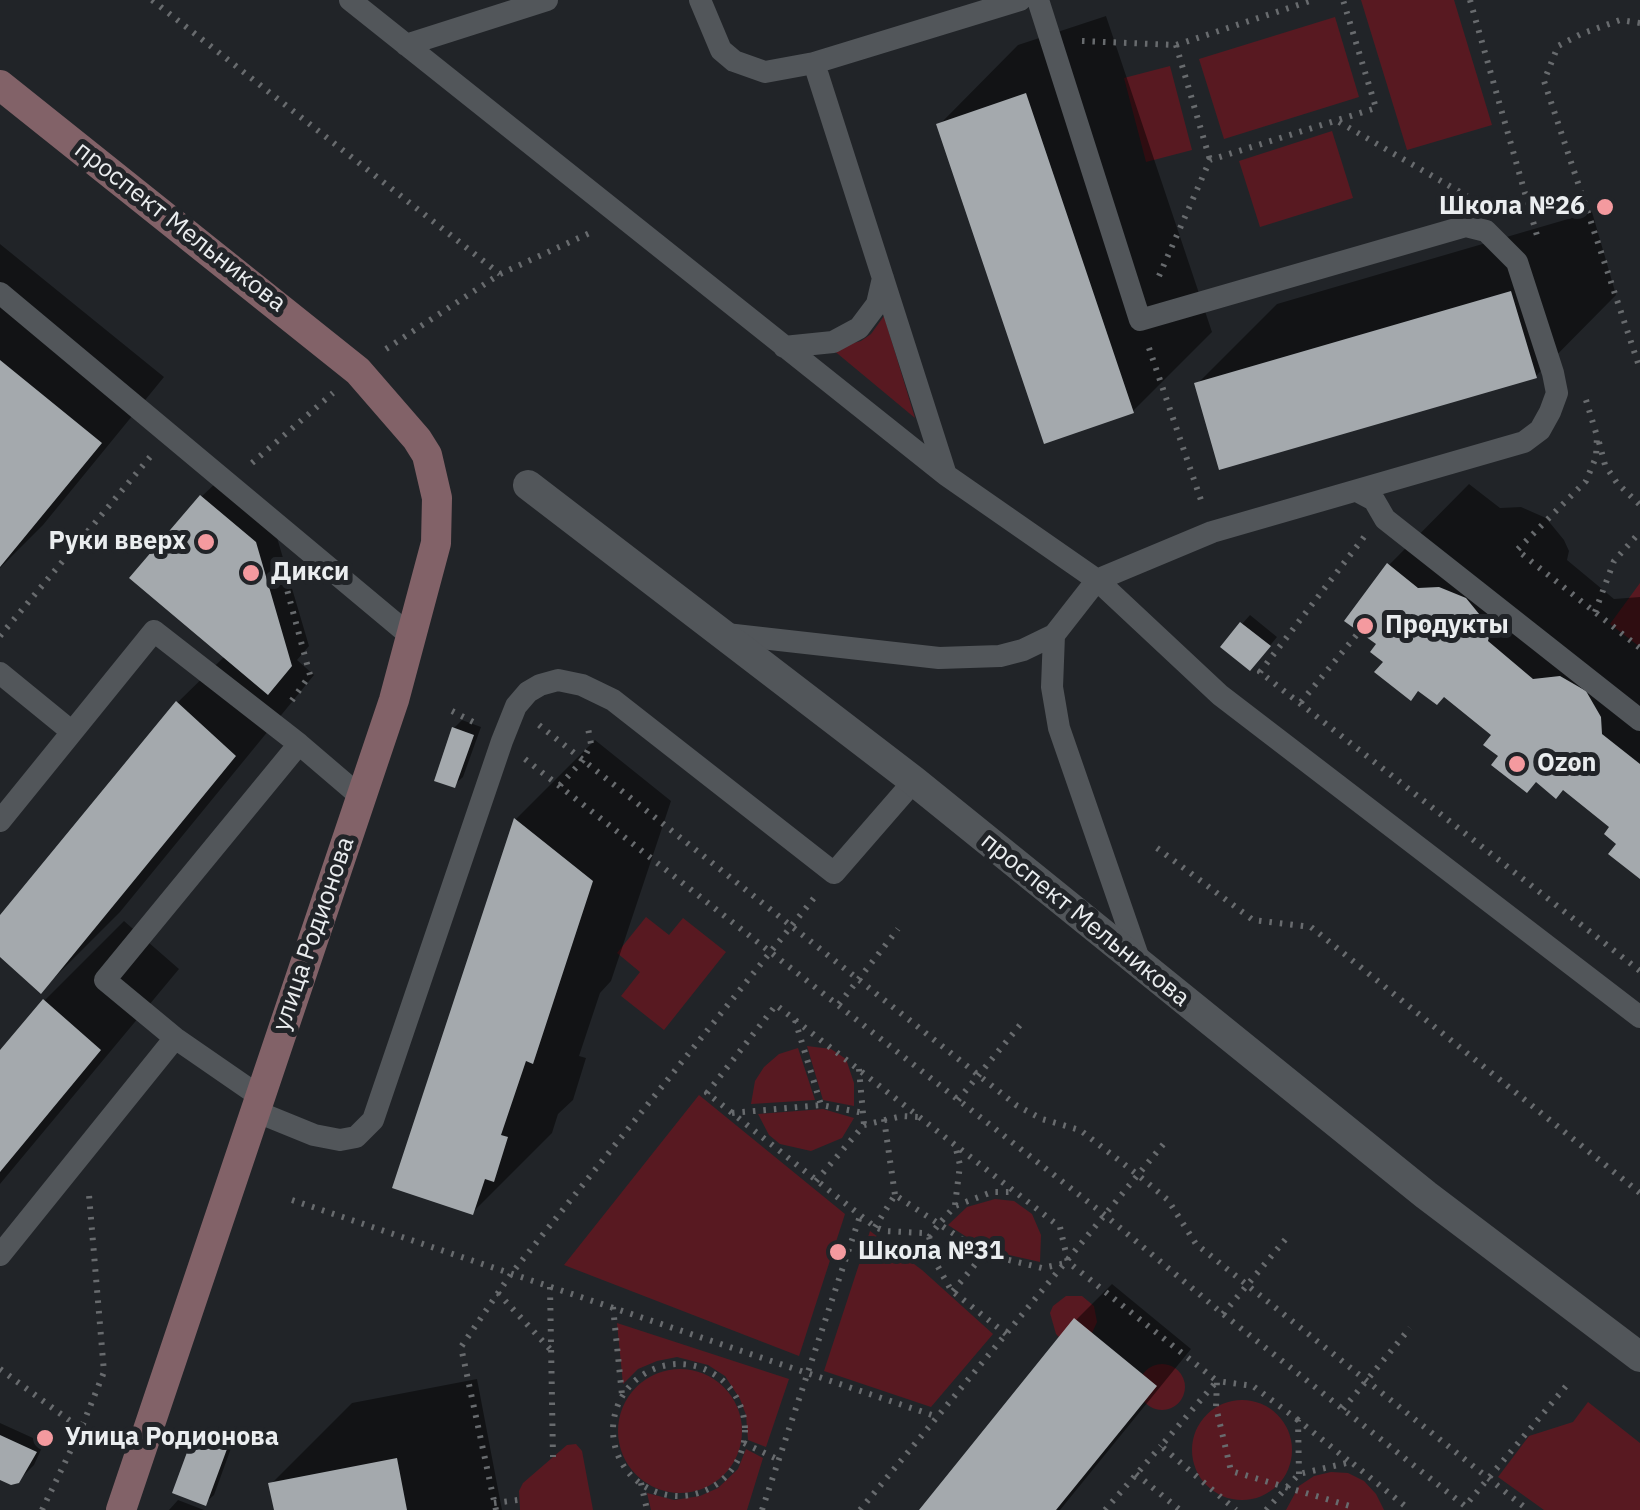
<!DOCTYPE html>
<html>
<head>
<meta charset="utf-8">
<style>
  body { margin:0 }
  canvas { display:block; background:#212428 }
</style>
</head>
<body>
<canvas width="1640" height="1510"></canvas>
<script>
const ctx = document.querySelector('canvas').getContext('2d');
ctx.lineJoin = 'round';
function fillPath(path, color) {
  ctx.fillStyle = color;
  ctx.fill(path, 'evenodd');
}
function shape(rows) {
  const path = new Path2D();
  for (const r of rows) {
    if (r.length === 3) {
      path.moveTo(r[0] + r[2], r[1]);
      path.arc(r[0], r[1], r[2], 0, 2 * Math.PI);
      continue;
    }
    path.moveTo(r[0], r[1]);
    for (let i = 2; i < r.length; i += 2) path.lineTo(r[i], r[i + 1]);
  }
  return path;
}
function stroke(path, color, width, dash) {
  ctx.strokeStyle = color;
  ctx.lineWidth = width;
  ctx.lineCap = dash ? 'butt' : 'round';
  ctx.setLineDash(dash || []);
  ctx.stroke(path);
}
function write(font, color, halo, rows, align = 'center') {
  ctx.font = font + ' "IBM Plex Sans",sans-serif';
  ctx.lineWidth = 10;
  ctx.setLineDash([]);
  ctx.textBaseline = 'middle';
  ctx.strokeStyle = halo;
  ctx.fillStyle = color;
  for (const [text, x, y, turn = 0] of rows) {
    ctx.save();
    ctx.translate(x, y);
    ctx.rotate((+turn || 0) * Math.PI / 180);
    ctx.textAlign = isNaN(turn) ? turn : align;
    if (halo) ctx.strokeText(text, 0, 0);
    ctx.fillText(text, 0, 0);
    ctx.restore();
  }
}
fillPath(shape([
  [1361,0,1454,0,1492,125,1407,150],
  [1335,17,1359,97,1224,139,1199,59],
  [1170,66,1192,150,1146,162,1124,78],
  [1332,131,1353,198,1260,227,1239,161],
  [884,316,915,418,832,349,861,341,871,334],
  [1640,583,1640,647,1610,624],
  [646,917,669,935,683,918,726,952,664,1030,621,996,640,972,617,953],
  [807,1046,831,1049,846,1059,854,1083,854,1106,823,1100],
  [798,1048,815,1100,751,1104,755,1081,764,1067,779,1054],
  [699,1095,845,1214,799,1356,564,1265],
  [823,1109,854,1118,842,1138,811,1151,780,1144,769,1135,758,1114],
  [995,1199,1014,1201,1032,1214,1041,1235,1040,1262,987,1250,948,1225,967,1207],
  [870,1231,922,1270,993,1334,931,1407,824,1371],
  [1066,1296,1082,1296,1094,1306,1097,1322,1092,1333,1059,1337,1056,1334,1050,1313,1053,1306],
  [617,1323,789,1379,766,1447,748,1440,746,1415,740,1399,725,1376,708,1365,677,1357,657,1361,638,1369,623,1384],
  [1162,1387,23],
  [680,1431,62],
  [1242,1450,50],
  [1588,1402,1640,1443,1640,1510,1544,1510,1498,1477,1529,1436,1573,1422],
  [576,1444,582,1451,593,1510,520,1510,519,1491,523,1483,567,1445],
  [746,1449,763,1458,747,1510,651,1510,647,1493,674,1500,700,1496,718,1488,738,1469],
  [1331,1472,1348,1473,1364,1481,1376,1494,1384,1510,1286,1510,1299,1486,1314,1476]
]), '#581921');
fillPath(shape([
  [1106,16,1212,332,1133,411,939,125,1018,45],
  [1592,212,1616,295,1536,376,1197,384,1277,304],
  [0,244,164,377,43,525,0,568],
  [220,479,273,524,309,646,297,660,314,675,120,912,41,991,0,954,0,919,178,702,225,656,201,497],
  [1469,484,1500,508,1521,507,1546,518,1564,540,1569,551,1567,560,1614,599,1640,597,1640,876,1612,827,1564,787,1537,780,1501,756,1494,735,1444,694,1386,662,1379,644,1389,565],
  [1250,615,1277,637,1259,659,1242,624],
  [462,720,481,727,463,777,454,785,454,728],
  [595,740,671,801,611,981,600,993,579,1056,586,1058,573,1100,558,1114,552,1133,473,1212,395,1187,516,819],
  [124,921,179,969,0,1184,0,1054,45,1000],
  [1112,1284,1191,1349,1060,1510,922,1510,1076,1320],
  [477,1379,502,1510,276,1510,271,1484,352,1403],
  [0,1423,44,1443,34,1465,18,1481,0,1477],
  [204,1429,234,1440,214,1495,205,1503,195,1438],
  [178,1500,204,1510,169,1510]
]), '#0007');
fillPath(shape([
  [1026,93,1134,413,1044,444,936,124],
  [1511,291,1537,378,1219,470,1194,383],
  [0,360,102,443,0,567],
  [200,495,256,542,292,666,268,695,129,578],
  [1387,563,1418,588,1439,587,1466,598,1484,620,1490,633,1488,641,1533,679,1560,676,1586,691,1601,717,1602,734,1640,764,1640,879,1608,854,1616,844,1604,834,1609,827,1563,790,1556,799,1536,782,1527,793,1491,765,1498,756,1483,745,1491,735,1444,697,1437,705,1418,691,1411,701,1374,672,1383,662,1370,652,1376,644,1344,621],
  [1240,622,1271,646,1250,671,1220,647],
  [176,701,236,756,41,994,0,957,0,915],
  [452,727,474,735,455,788,434,781],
  [514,818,593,881,533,1064,526,1061,501,1135,508,1137,494,1182,485,1179,473,1215,392,1188],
  [43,999,101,1050,0,1172,0,1050],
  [1074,1318,1157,1386,1056,1510,919,1510],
  [0,1435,37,1452,19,1483,11,1485,0,1480],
  [193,1436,227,1449,206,1506,172,1493],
  [397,1458,407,1510,274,1510,268,1483]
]), '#a4a9ad');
stroke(shape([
  [152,0,500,274],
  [1470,0,1538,239],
  [1640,23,1620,20,1581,34,1558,46,1544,81,1640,369],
  [1082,41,1176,45,1313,0],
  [1176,45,1210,160],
  [1339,122,1467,196],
  [1159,276,1210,160,1376,108,1343,0],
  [1149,348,1203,506],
  [386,349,500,274,594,231],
  [1586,400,1597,436,1596,457,1586,481,1517,550,1640,648],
  [1599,442,1605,465,1617,483,1640,505],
  [252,463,333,393],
  [1364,537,1260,672,1640,971],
  [282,571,310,675,290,703],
  [1595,612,1614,561,1640,532],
  [0,636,150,457],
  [1301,702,1359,632],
  [452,711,479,725],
  [539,725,1016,1105,1042,1119,1080,1130,1138,1175,1168,1200,1196,1244,1528,1510],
  [525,759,1106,1216,1223,1314,1465,1506,1567,1385],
  [560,785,583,760,591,744,587,723],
  [1157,848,1253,920,1311,927,1640,1193],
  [839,1004,898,929],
  [795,1020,821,1105],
  [859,1069,864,1125],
  [958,1100,1020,1025],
  [732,1113,821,1105,864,1113],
  [884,1119,895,1195],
  [816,1181,864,1125,902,1116,919,1117],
  [292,1200,935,1416],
  [955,1205,960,1165,956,1149],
  [875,1227,895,1195,939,1224,955,1206,992,1192,1011,1192],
  [929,1237,939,1224,984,1254],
  [550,1287,553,1457],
  [953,1291,984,1254,1042,1268,1066,1263],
  [498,1293,550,1349],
  [613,1307,622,1395],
  [1223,1314,1289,1235],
  [1006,1334,951,1290,937,1265,929,1237,923,1233,885,1231,875,1227,707,1093,776,1005,1060,1227,1068,1262,1217,1381,1161,1446,1236,1510],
  [679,1430,66],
  [0,1369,81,1429],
  [1343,1409,1410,1328],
  [1298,1420,1253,1386,1217,1381,1216,1407,1231,1471,1350,1506,1351,1510],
  [744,1443,779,1460],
  [1136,1474,1180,1510],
  [1299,1474,1298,1420,1350,1462],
  [641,1483,647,1510],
  [494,1503,518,1500],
  [42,1510,81,1429,104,1372,89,1195],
  [496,1510,461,1347,511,1274,818,893],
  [762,1510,860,1216],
  [860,1510,1166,1141],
  [1105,1510,1161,1446],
  [1266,1510,1299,1474,1351,1462,1410,1510]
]), '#686b6e', 6, [2.5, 8]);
stroke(shape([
  [350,0,946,475,1097,580,1220,695,1640,1017],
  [700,0,721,50,734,61,765,72,814,63,1020,0],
  [406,45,547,0],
  [814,63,946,475],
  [0,293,413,638],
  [784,347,833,342,859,328,877,304,883,278],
  [1359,492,1374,500,1385,519,1640,720],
  [726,634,939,658,1000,656,1023,650,1054,635,1097,580,1212,532,1524,442,1540,430,1550,412,1557,393,1553,373,1517,262,1486,231,1466,226,1140,320,1038,0],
  [1054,635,1052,687,1059,728,1141,965],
  [0,673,71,731],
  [0,821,154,631,299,744,361,797],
  [259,1096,175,1038,105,980,299,744],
  [255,1111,314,1135,340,1140,356,1137,373,1120,502,741,516,706,528,692,540,685,558,680,582,685,613,700,834,873,914,781],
  [0,1255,175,1038]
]), '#52565a', 22);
stroke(shape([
  [528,485,914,781,1426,1195,1640,1357]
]), '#52565a', 30);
stroke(shape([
  [0,85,358,371,417,439,427,455,437,498,436,543,394,700,121,1510]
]), '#826268', 30);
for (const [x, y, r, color] of [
  [1605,207,10,"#f49a9f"],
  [206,542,10,"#f49a9f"],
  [251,573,10,"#f49a9f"],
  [1365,626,10,"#f49a9f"],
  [1517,764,10,"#f49a9f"],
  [838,1252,10,"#f49a9f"],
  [45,1438,10,"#f49a9f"]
]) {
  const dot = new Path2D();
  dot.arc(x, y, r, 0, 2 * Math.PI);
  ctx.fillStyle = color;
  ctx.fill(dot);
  stroke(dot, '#212428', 4);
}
write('bold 25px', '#eaedef', '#212428', [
  ["Школа №26",1585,207,"right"],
  ["Руки вверх",186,542,"right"],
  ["Дикси",271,573],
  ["Продукты",1385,626],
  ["Ozon",1537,764],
  ["Школа №31",858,1252],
  ["Улица Родионова",65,1438]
], 'left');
write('25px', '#eaedef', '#212428', [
  ["проспект Мельникова",180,227,38],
  ["проспект Мельникова",1085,920,39],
  ["улица Родионова",314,934,-71]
]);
</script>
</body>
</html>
